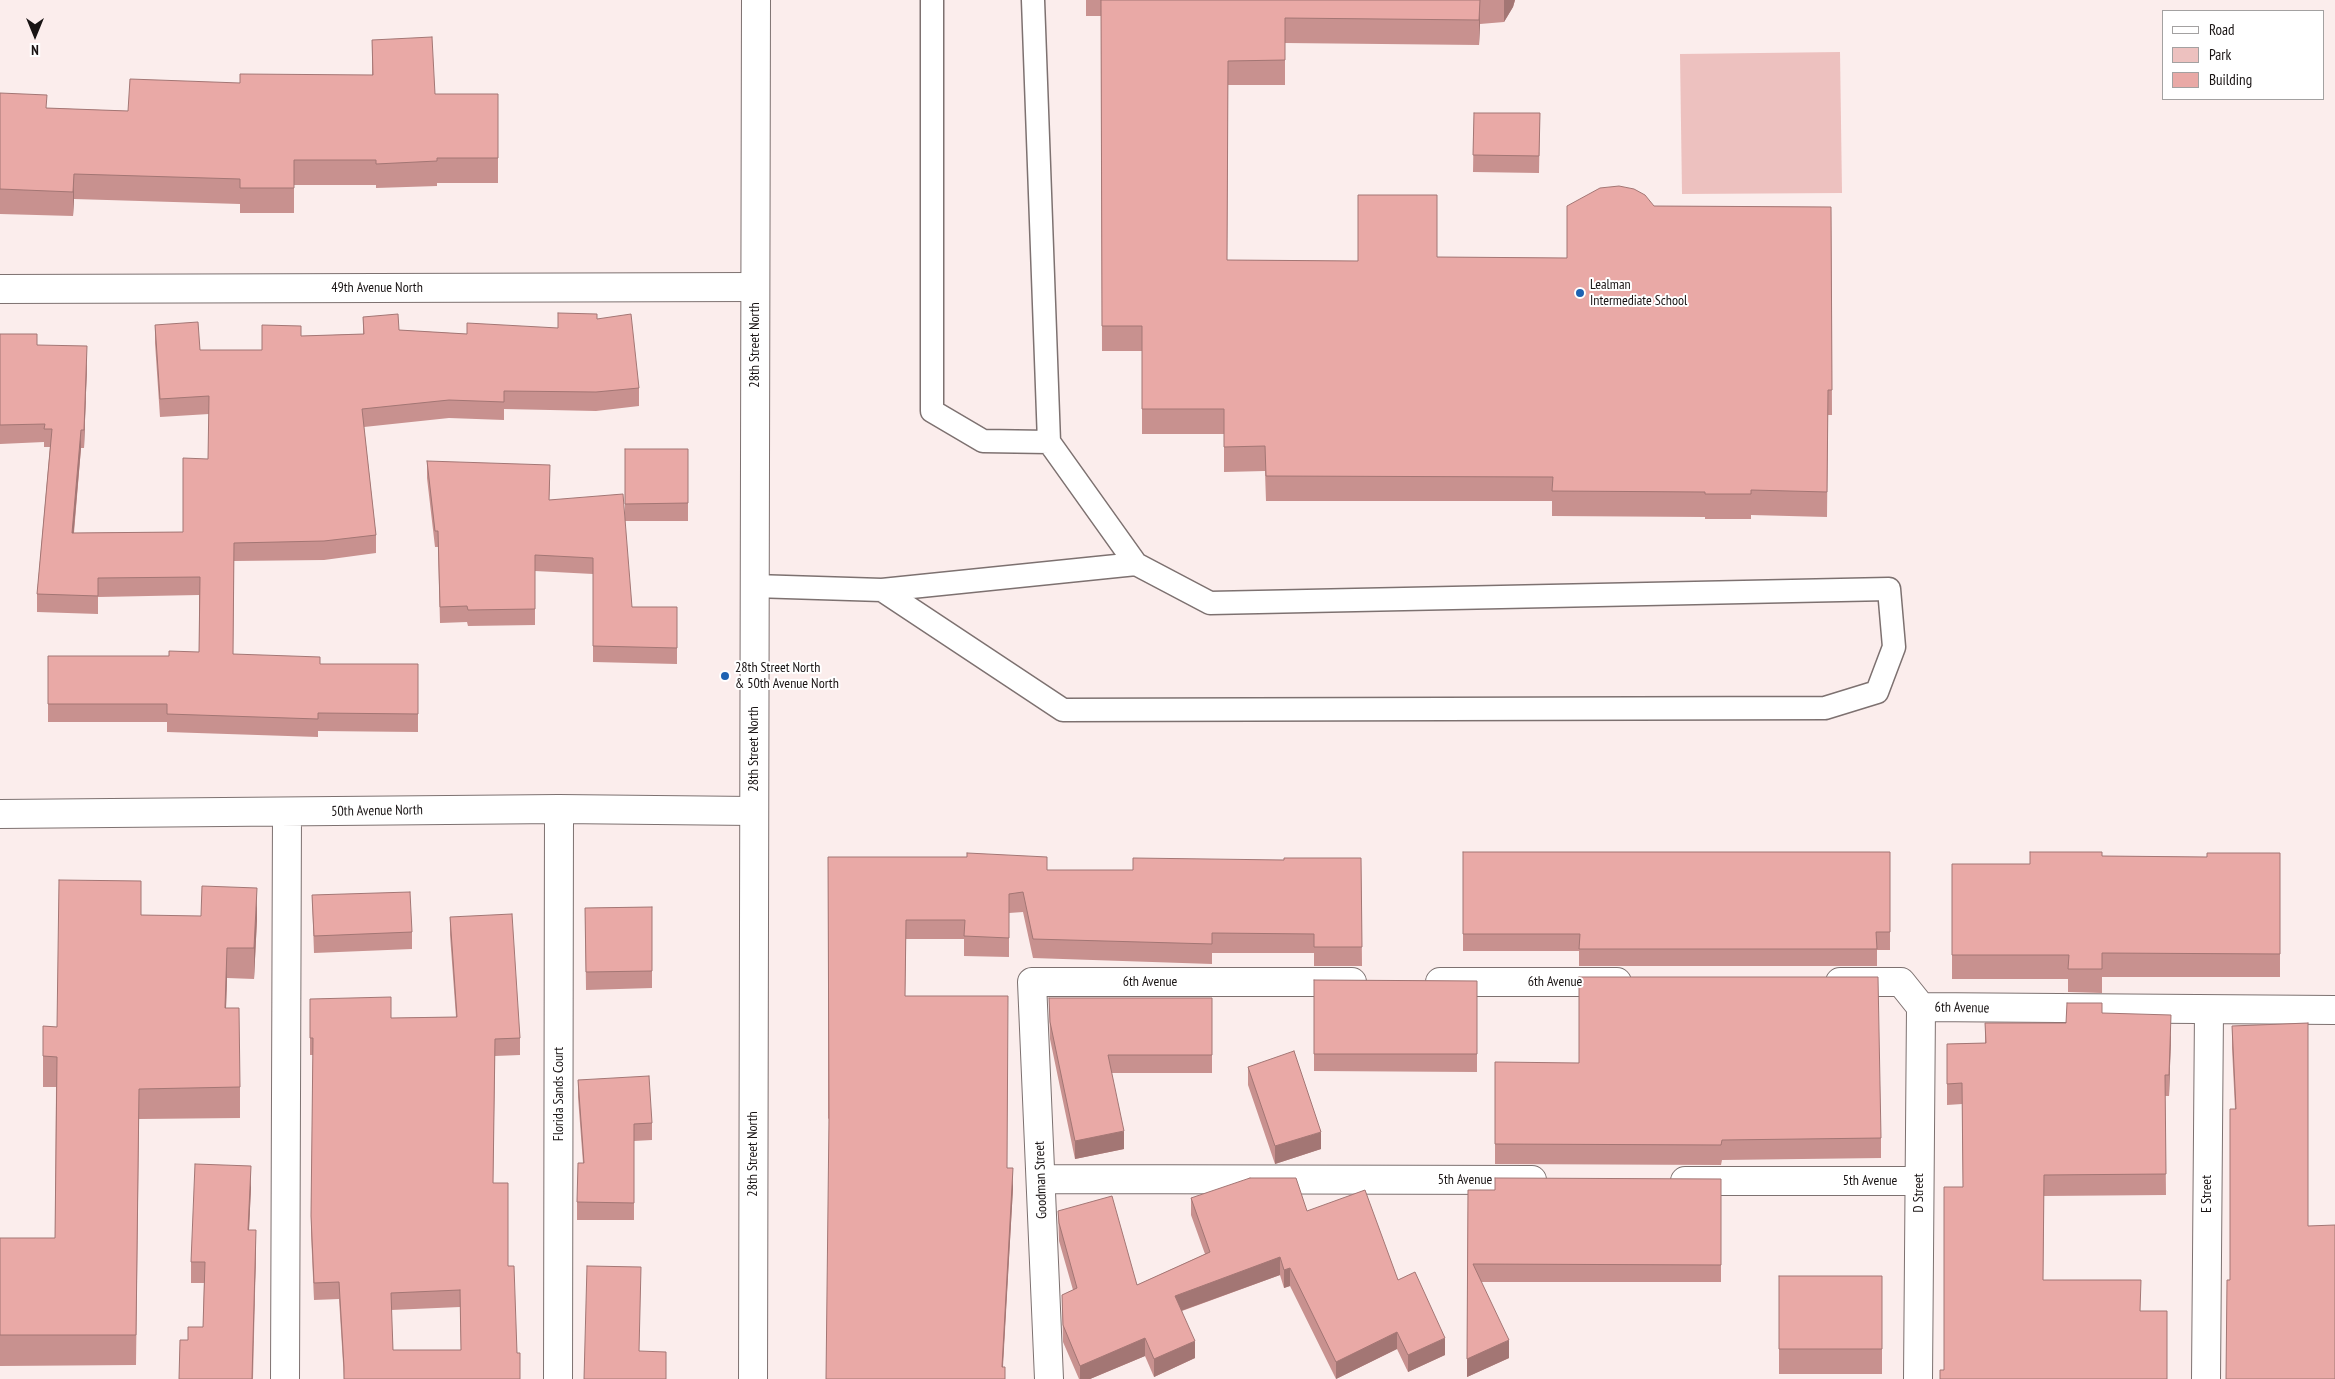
<!DOCTYPE html>
<html>
<head>
<meta charset="utf-8">
<style>
  body { margin:0 }
  #map { position:relative; width:2335px; height:1379px; overflow:hidden; background:#fbedec; font-family:"PT Sans Narrow",sans-serif }
  canvas { display:block }
  .legend { position:absolute; left:2162px; top:10px; width:162px; height:90px; box-sizing:border-box; background:#fff; border:1px solid #a3a1a1; margin:0; padding:6px 9px; list-style:none; font-size:15px; color:#191414 }
  .legend li { display:flex; align-items:center; gap:10px; height:25px }
  .legend b { width:25px; border:1px solid #a3a1a1 }
  .north { position:absolute; left:10px; top:10px; width:50px; height:50px; -webkit-text-stroke:4px #fff; paint-order:stroke; rotate:180deg; font-size:14px; font-weight:700; line-height:20px; text-align:center; color:#191414 }
  .north::after { content:''; display:block; margin:auto; width:18px; height:22px; background:#191414; clip-path:polygon(50% 0,100% 100%,50% 72%,0 100%) }
</style>
</head>
<body>
<div id="map">
<canvas width="2335" height="1379"></canvas>
<ul class="legend">
<li><b style="height:6px;background:#fff"></b>Road</li>
<li><b style="height:14px;background:#edc1bf"></b>Park</li>
<li><b style="height:14px;background:#e9a9a6"></b>Building</li>
</ul>
<div class="north">N</div>
</div>
<script>
const ctx = document.querySelector('canvas').getContext('2d');
ctx.lineJoin = 'round';
function fillPath(path, color) {
  ctx.fillStyle = color;
  ctx.fill(path, 'evenodd');
}
function shape(rows) {
  const path = new Path2D();
  for (const r of rows) {
    path.moveTo(r[0], r[1]);
    for (let i = 2; i < r.length; i += 2) path.lineTo(r[i], r[i + 1]);
  }
  return path;
}
function stroke(path, color, width, dash) {
  ctx.strokeStyle = color;
  ctx.lineWidth = width;
  ctx.lineCap = dash ? 'butt' : 'round';
  ctx.setLineDash(dash || []);
  ctx.stroke(path);
}
function write(font, color, halo, rows, align = 'center') {
  ctx.font = font + ' "PT Sans Narrow",sans-serif';
  ctx.lineWidth = 4;
  ctx.setLineDash([]);
  ctx.textBaseline = 'middle';
  ctx.strokeStyle = halo;
  ctx.fillStyle = color;
  for (const [text, x, y, turn = 0] of rows) {
    ctx.save();
    ctx.translate(x, y);
    ctx.rotate((+turn || 0) * Math.PI / 180);
    ctx.textAlign = isNaN(turn) ? turn : align;
    if (halo) ctx.strokeText(text, 0, 0);
    ctx.fillText(text, 0, 0);
    ctx.restore();
  }
}
fillPath(shape([
  [1840,52,1842,193,1682,194,1680,54]
]), '#edc1bf');
const lane = shape([
  [932,0,932,411,983,441,1049,442],
  [754,586,882,590,1136,564],
  [882,590,1063,710,1825,708,1877,692,1894,647,1889,589,1210,603,1136,564,1049,442,1033,0]
]);
const street = shape([
  [0,289,755,287],
  [0,814,559,809,753,811],
  [1440,982,1617,982],
  [1840,982,1901,982,1921,1007],
  [1921,1007,2335,1010],
  [1041,1179,1532,1180],
  [1685,1181,1919,1181],
  [285,1379,287,813],
  [558,1379,559,809],
  [1049,1379,1032,982,1352,982],
  [1918,1379,1921,1007],
  [2206,1379,2209,1010]
]);
const secondary = shape([
  [753,1379,756,0]
]);
stroke(lane, '#7d7170', 25);
stroke(street, '#7d7170', 30);
stroke(secondary, '#7d7170', 30);
stroke(lane, '#fff', 22);
stroke(street, '#fff', 28);
stroke(secondary, '#fff', 28);
fillPath(shape([
  [1086,0,1515,0,1513,7,1504,22,1480,24,1479,45,1285,43,1285,85,1228,85,1227,260,1358,261,1437,257,1567,258,1654,206,1831,207,1832,415,1828,415,1827,517,1751,515,1751,519,1705,519,1705,517,1552,516,1552,501,1266,501,1265,471,1224,472,1224,434,1142,434,1142,351,1102,351,1101,16,1086,16],
  [372,40,435,94,498,94,498,183,437,183,437,186,376,188,376,185,294,185,294,213,240,213,240,204,74,199,73,216,0,214,0,93,47,108,128,111,240,83,372,75],
  [1474,113,1540,113,1539,173,1473,172],
  [363,317,399,330,467,334,558,328,597,319,639,388,639,406,596,411,504,409,504,420,449,418,364,427,376,535,376,553,324,560,234,561,233,654,320,664,418,664,418,732,318,731,318,737,167,732,167,722,48,722,48,656,169,656,199,652,199,595,98,597,98,614,37,612,37,594,50,447,44,447,44,442,0,444,0,334,37,345,87,365,84,448,81,448,74,533,183,532,208,459,209,414,160,417,155,343,155,325,200,350,262,350,301,336,363,334],
  [625,449,688,449,688,521,625,521],
  [427,461,550,481,549,500,632,607,677,607,677,664,593,662,593,574,535,571,535,625,468,626,467,622,440,623,438,547,435,547,427,478],
  [1463,852,1890,852,1890,950,1877,950,1877,966,1579,966,1579,951,1463,951],
  [2280,853,2280,977,2102,977,2102,993,2068,992,2068,979,1952,979,1952,864,2030,864,2102,856,2207,857],
  [828,857,1047,870,1133,870,1284,860,1361,858,1362,966,1314,966,1314,953,1212,953,1212,964,1033,958,1023,912,1009,913,1009,957,964,956,964,939,906,939,905,996,1007,1168,1013,1188,1003,1367,1005,1379,828,1118],
  [312,895,412,932,412,949,314,953],
  [652,907,652,988,586,990,585,908],
  [141,915,257,919,254,979,227,978,226,1008,240,1087,240,1118,139,1119,136,1365,0,1366,0,1238,55,1238,56,1087,43,1087,43,1026,57,1027],
  [450,917,520,1038,520,1055,495,1056,493,1183,508,1266,517,1353,344,1379,339,1299,314,1300,311,1233,313,1055,310,1055,310,999,391,1018,456,1017,450,935],
  [460,1307,461,1350,393,1350,391,1310],
  [1314,980,1477,981,1477,1072,1314,1071],
  [1049,998,1212,998,1212,1073,1111,1073,1124,1149,1075,1159,1050,1039],
  [2102,1013,2171,1036,2169,1096,2165,1096,2166,1195,2044,1196,2043,1280,2141,1311,2167,1379,1940,1379,1940,1370,1944,1370,1963,1187,1962,1104,1947,1105,1947,1044,1985,1043,1985,1023,2066,1023],
  [2308,1023,2230,1280,2235,1109,2232,1048,2232,1026],
  [1495,1062,1881,1138,1881,1158,1722,1160,1721,1165,1495,1164],
  [1248,1067,1321,1149,1275,1164,1248,1085],
  [578,1080,652,1123,652,1140,634,1141,634,1220,577,1220,577,1202,583,1163,578,1097],
  [1721,1179,1721,1282,1481,1282,1509,1358,1467,1377,1468,1190,1495,1190],
  [251,1187,249,1230,256,1251,253,1379,179,1379,188,1340,203,1327,204,1283,191,1283,191,1262],
  [1191,1198,1307,1211,1398,1280,1445,1355,1408,1372,1397,1349,1336,1379,1290,1286,1284,1288,1280,1275,1182,1311,1195,1358,1154,1377,1145,1356,1090,1379,1079,1379,1063,1342,1062,1295,1073,1290,1059,1241,1058,1211,1137,1285,1205,1254,1191,1215],
  [1779,1276,1882,1276,1882,1374,1779,1374]
]), '#c8918f');
fillPath(shape([
  [1480,0,1480,24,1479,45,1479,20],
  [1504,0,1515,0,1513,7,1504,22],
  [74,174,74,199,73,216,73,192],
  [87,346,87,365,84,448,84,430],
  [81,430,81,448,72,551,72,533],
  [257,888,257,919,254,979,254,948],
  [227,948,227,978,225,1039,225,1008],
  [2171,1015,2171,1036,2169,1096,2169,1075],
  [1124,1131,1124,1149,1075,1159,1075,1141],
  [1321,1132,1321,1149,1275,1164,1275,1146],
  [251,1166,251,1187,248,1251,248,1230],
  [1013,1168,1013,1188,1002,1379,1002,1367],
  [256,1230,256,1251,252,1379],
  [1280,1257,1280,1275,1175,1313,1175,1296],
  [1290,1268,1290,1286,1284,1288,1284,1270],
  [1397,1332,1397,1349,1336,1379,1336,1362],
  [1145,1338,1145,1356,1090,1379,1080,1379,1080,1366],
  [1445,1338,1445,1355,1408,1372,1408,1355],
  [1509,1340,1509,1358,1467,1377,1467,1359],
  [1195,1341,1195,1358,1154,1377,1154,1359]
]), '#a37674');
const building = shape([
  [1101,0,1480,0,1479,20,1285,18,1285,60,1228,61,1227,260,1358,261,1358,195,1437,195,1437,257,1567,258,1567,206,1600,188,1619,186,1634,189,1645,195,1654,206,1831,207,1832,390,1828,390,1827,492,1751,490,1751,494,1705,494,1705,492,1552,491,1553,477,1266,476,1265,446,1224,447,1224,409,1142,409,1142,326,1102,326,1101,0],
  [432,37,435,94,498,94,498,158,437,158,437,161,376,164,376,160,294,160,294,188,240,188,240,179,74,174,73,192,0,189,0,93,47,95,46,108,128,111,130,79,240,83,240,74,373,75,372,40,432,37],
  [1474,113,1540,113,1539,156,1473,155,1474,113],
  [558,313,597,314,597,319,631,314,639,388,596,392,504,391,504,402,449,400,362,409,376,535,324,541,234,543,233,654,320,657,320,664,418,664,418,714,318,713,318,719,167,714,167,704,48,704,48,656,169,656,169,651,199,652,200,577,98,578,98,596,37,594,52,429,44,429,45,424,0,425,0,334,37,334,37,345,87,346,84,430,81,430,72,533,183,532,183,458,208,459,209,396,160,399,155,325,198,322,200,350,262,350,262,325,301,326,301,336,364,334,363,317,398,314,399,330,467,334,467,323,558,328,558,313],
  [625,449,688,449,688,503,625,504,625,449],
  [427,461,550,465,549,500,623,494,632,607,677,607,677,648,593,646,593,558,535,555,535,609,468,610,467,606,440,607,438,531,435,531,427,461],
  [1463,852,1890,852,1890,932,1876,932,1877,949,1579,949,1580,934,1463,934,1463,852],
  [2030,852,2102,852,2102,856,2207,857,2207,853,2280,853,2280,954,2102,953,2102,969,2068,969,2069,955,1952,955,1952,864,2030,864,2030,852],
  [967,853,1047,857,1047,870,1133,870,1133,858,1284,860,1284,858,1361,858,1362,947,1314,947,1314,934,1212,933,1212,944,1033,939,1023,892,1009,894,1009,938,964,936,965,920,906,920,905,996,1008,996,1007,1168,1013,1168,1002,1367,1005,1367,1005,1379,826,1379,829,1117,828,857,967,857,967,853],
  [59,880,141,881,141,915,201,916,202,886,257,888,254,948,227,948,225,1008,239,1008,240,1087,139,1089,136,1335,0,1335,0,1238,55,1238,57,1057,43,1056,43,1026,57,1027,59,880],
  [410,892,412,932,314,936,312,895,410,892],
  [652,907,652,971,586,972,585,908,652,907],
  [512,914,520,1038,495,1039,493,1183,508,1183,508,1266,514,1266,517,1353,520,1353,520,1379,344,1379,344,1367,339,1282,314,1283,311,1216,313,1038,310,1038,310,999,391,997,391,1018,457,1017,450,917,512,914],
  [460,1290,461,1350,393,1350,391,1293,460,1290],
  [1579,977,1878,977,1881,1138,1722,1140,1721,1145,1495,1144,1495,1062,1579,1063,1579,977],
  [1314,980,1477,981,1477,1054,1314,1054,1314,980],
  [1049,998,1212,998,1212,1055,1108,1055,1124,1131,1075,1141,1050,1022,1049,998],
  [2067,1003,2102,1003,2102,1013,2171,1015,2169,1075,2165,1075,2166,1174,2044,1175,2043,1280,2141,1280,2140,1311,2167,1311,2167,1379,1940,1379,1940,1370,1944,1370,1944,1187,1963,1187,1962,1083,1947,1084,1947,1044,1986,1043,1985,1023,2066,1023,2067,1003],
  [2308,1023,2308,1226,2335,1225,2335,1379,2226,1379,2227,1280,2230,1280,2230,1109,2236,1109,2232,1026,2308,1023],
  [1294,1051,1321,1132,1275,1146,1248,1067,1294,1051],
  [649,1076,652,1123,634,1124,634,1203,577,1202,578,1163,584,1163,578,1080,649,1076],
  [195,1164,251,1166,248,1230,256,1230,252,1379,179,1379,180,1340,188,1340,188,1327,203,1327,205,1262,191,1262,195,1164],
  [1250,1178,1296,1178,1307,1211,1365,1190,1398,1280,1415,1272,1445,1338,1408,1355,1397,1332,1336,1362,1290,1268,1284,1270,1280,1257,1175,1296,1195,1341,1154,1359,1145,1338,1080,1366,1063,1325,1062,1295,1077,1288,1059,1223,1058,1211,1112,1196,1137,1285,1210,1252,1191,1198,1250,1178],
  [1495,1178,1721,1179,1721,1265,1473,1264,1509,1340,1467,1359,1468,1190,1495,1190,1495,1178],
  [587,1266,641,1267,639,1351,666,1352,666,1379,584,1379,587,1266],
  [1779,1276,1882,1276,1882,1349,1779,1349,1779,1276]
]);
fillPath(building, '#e9a9a6');
stroke(building, '#a37674', 1);
for (const [x, y, r, color] of [
  [1580,293,5,"#1d62b2"],
  [725,676,5,"#1d62b2"]
]) {
  const dot = new Path2D();
  dot.arc(x, y, r, 0, 2 * Math.PI);
  ctx.fillStyle = color;
  ctx.fill(dot);
  stroke(dot, '#fff', 2);
}
write('14px', '#191414', '#fff', [
  ["Lealman",1590,285],
  ["Intermediate School",1590,301],
  ["28th Street North",735,668],
  ["& 50th Avenue North",735,684]
], 'left');
write('14px', '#191414', '#fff', [
  ["49th Avenue North",377,288],
  ["28th Street North",755,345,-90],
  ["28th Street North",754,749,-90],
  ["50th Avenue North",377,811,-1],
  ["6th Avenue",1150,982],
  ["6th Avenue",1555,982],
  ["6th Avenue",1962,1008,1],
  ["Florida Sands Court",559,1094,-90],
  ["28th Street North",753,1154,-90],
  ["Goodman Street",1041,1180,-92],
  ["5th Avenue",1465,1180],
  ["5th Avenue",1870,1181],
  ["D Street",1919,1193,-90],
  ["E Street",2207,1194,-90]
]);
</script>
</body>
</html>
